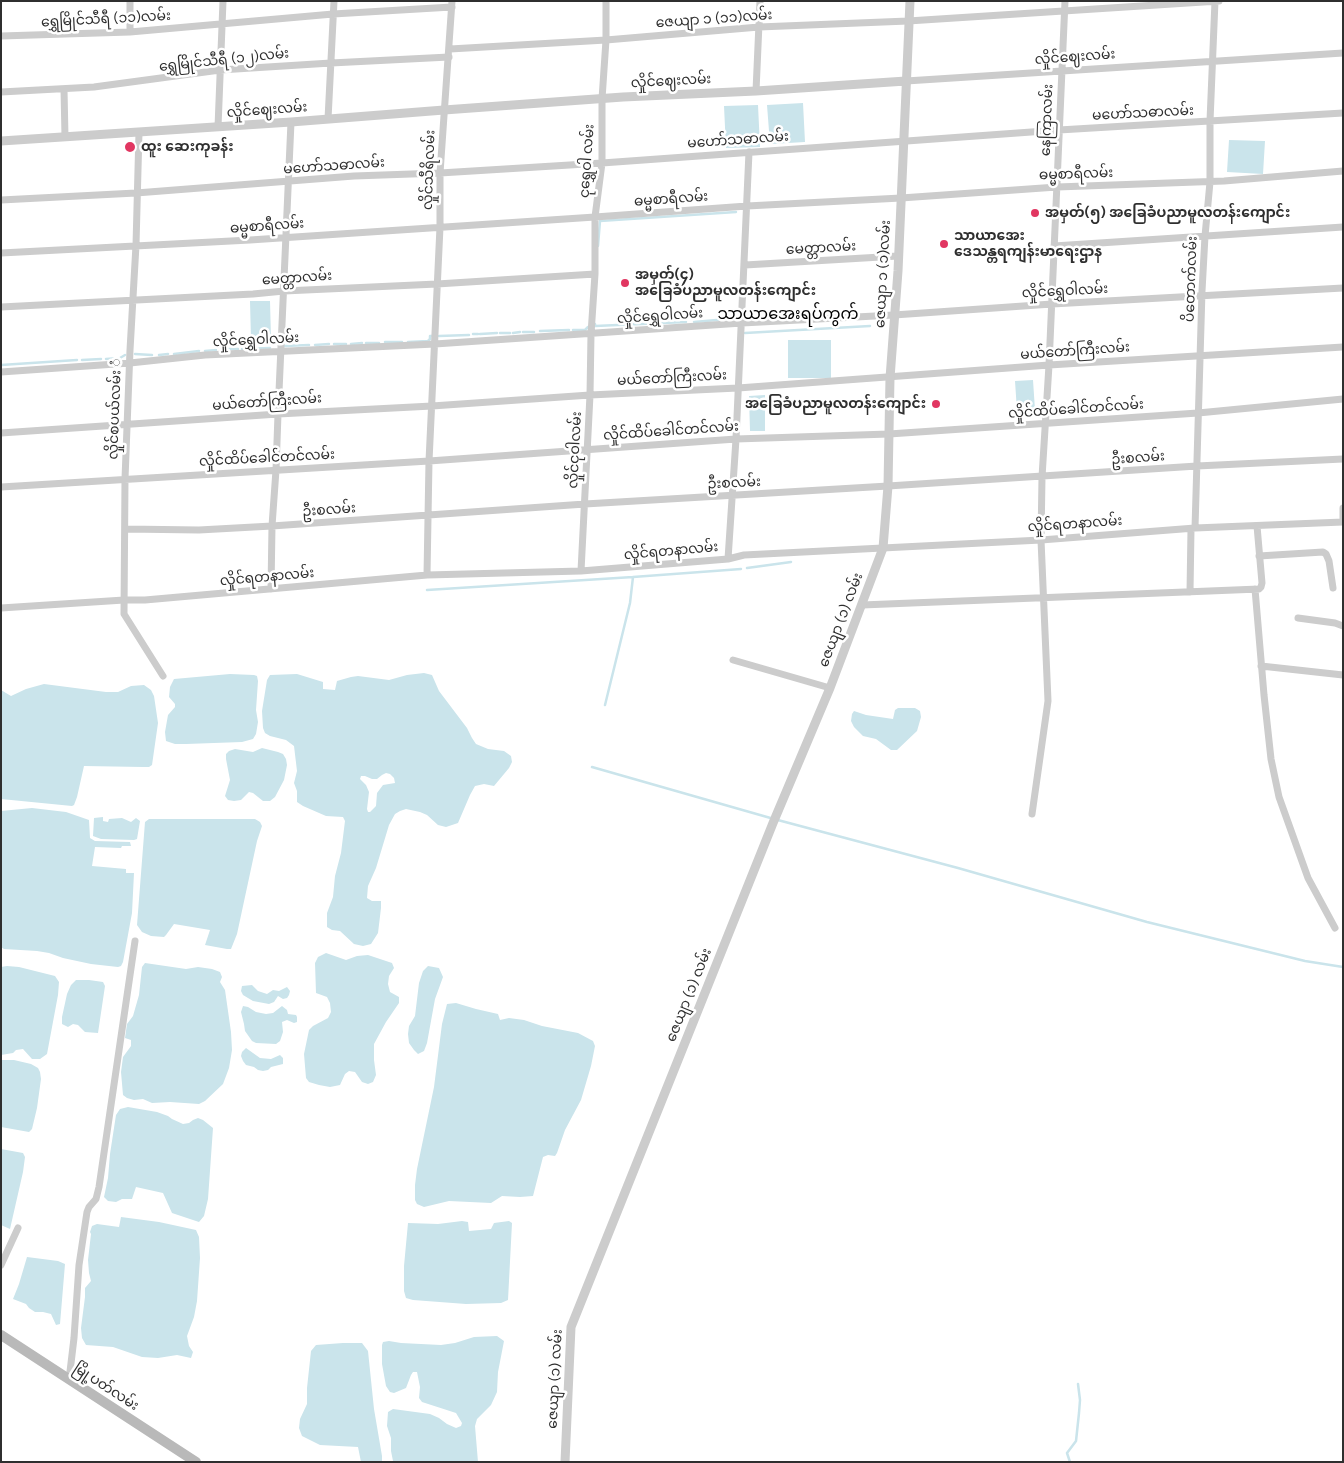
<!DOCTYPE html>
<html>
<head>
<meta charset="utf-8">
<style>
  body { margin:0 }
  #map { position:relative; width:1344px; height:1463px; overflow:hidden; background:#fff; font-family:Figtree,sans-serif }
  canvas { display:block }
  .frame { position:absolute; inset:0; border:2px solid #2f2f2f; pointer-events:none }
</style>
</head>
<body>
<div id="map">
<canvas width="1344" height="1463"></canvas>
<div class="frame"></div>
</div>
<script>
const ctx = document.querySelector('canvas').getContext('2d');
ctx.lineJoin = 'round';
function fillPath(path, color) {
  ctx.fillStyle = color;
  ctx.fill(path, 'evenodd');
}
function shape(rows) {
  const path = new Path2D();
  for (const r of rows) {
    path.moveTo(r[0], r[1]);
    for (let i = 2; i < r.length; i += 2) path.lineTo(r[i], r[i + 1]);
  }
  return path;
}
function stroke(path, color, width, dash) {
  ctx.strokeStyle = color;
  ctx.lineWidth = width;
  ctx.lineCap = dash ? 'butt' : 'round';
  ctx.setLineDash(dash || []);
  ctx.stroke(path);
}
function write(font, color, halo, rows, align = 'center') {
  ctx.font = font + ' Figtree,"Noto Sans Myanmar",sans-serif';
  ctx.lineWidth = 5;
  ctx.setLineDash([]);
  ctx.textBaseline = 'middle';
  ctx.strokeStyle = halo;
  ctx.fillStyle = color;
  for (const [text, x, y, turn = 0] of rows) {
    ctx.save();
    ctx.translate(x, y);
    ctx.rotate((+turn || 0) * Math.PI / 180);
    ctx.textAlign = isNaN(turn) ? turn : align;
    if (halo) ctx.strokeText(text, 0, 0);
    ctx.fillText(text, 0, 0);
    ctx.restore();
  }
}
fillPath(shape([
  [803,103,805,142,770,144,767,105],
  [758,105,760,147,726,148,724,106],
  [1229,140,1265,141,1263,174,1227,172],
  [250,301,270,301,271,339,251,340],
  [788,340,831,340,831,378,788,378],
  [1033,380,1035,410,1017,411,1015,381],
  [765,395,765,431,750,431,749,396],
  [424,673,432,675,439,691,467,728,472,738,476,744,488,749,504,751,511,756,512,762,509,768,494,786,484,784,475,786,470,795,458,823,446,827,438,825,427,815,420,812,406,809,400,811,395,814,389,825,376,868,368,886,367,898,372,901,381,901,381,908,378,933,371,944,363,946,354,944,340,931,332,930,327,927,327,913,333,897,335,876,341,853,345,821,343,817,326,816,303,806,297,802,297,791,294,783,297,771,294,746,286,740,270,736,265,733,263,728,262,711,267,680,270,675,297,674,323,682,323,689,335,690,337,681,351,677,358,676,389,680,407,675],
  [386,773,390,774,394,778,395,783,383,785,377,793,376,806,370,812,368,812,367,809,369,792,366,785,360,779,361,776,365,776,372,779,377,779,382,775],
  [230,674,254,675,257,676,258,681,256,710,258,722,256,734,253,739,242,742,186,744,175,744,166,741,165,732,168,715,175,707,175,704,169,697,170,687,174,679],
  [44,684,106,692,118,692,131,686,144,685,151,690,154,696,158,723,152,765,149,767,143,767,84,766,77,797,74,805,72,806,1,799,1,690,11,696,26,689],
  [898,708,915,708,920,711,921,717,917,731,897,750,891,750,876,739,863,736,854,727,851,721,852,714,854,711,866,715,893,719,895,710],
  [262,748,278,752,283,754,286,759,287,765,284,780,275,797,270,801,263,801,253,793,249,792,241,800,234,801,228,800,225,796,230,780,226,759,226,754,229,751,235,749,253,752],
  [32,808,66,812,89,820,90,838,95,841,130,842,131,846,122,846,121,848,95,847,92,866,126,869,126,873,134,873,132,913,123,962,121,966,118,967,91,964,63,958,49,953,37,951,4,949,1,947,1,811],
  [103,817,103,821,108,822,109,819,122,818,131,822,136,818,140,821,137,839,134,840,101,839,93,836,94,818],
  [149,819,255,819,260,822,262,826,257,841,237,934,231,949,227,949,205,945,210,930,174,924,166,935,164,937,151,936,142,932,137,925,145,822],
  [326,953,346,960,357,956,368,955,392,963,394,968,389,976,388,984,390,992,399,997,399,1003,386,1022,374,1044,374,1060,376,1075,373,1082,368,1084,362,1082,355,1072,349,1071,345,1074,340,1085,330,1087,319,1085,309,1082,306,1078,304,1054,309,1030,313,1026,328,1018,331,1012,330,1003,327,997,316,993,315,963,318,957],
  [145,963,186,969,198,967,212,969,220,972,222,977,220,982,225,990,231,1032,232,1050,229,1068,223,1084,205,1101,199,1104,170,1102,152,1103,143,1099,134,1100,127,1098,123,1095,121,1072,123,1057,131,1046,131,1040,125,1038,127,1024,133,1016,139,995,142,967],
  [7,966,19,967,55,976,59,982,58,995,47,1054,40,1059,32,1059,23,1049,16,1050,13,1053,1,1055,1,967],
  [428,966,439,968,443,977,435,999,427,1043,424,1051,418,1054,414,1050,409,1043,408,1034,409,1026,415,1016,419,983,423,971],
  [76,980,89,980,103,982,105,986,98,1033,85,1032,78,1025,73,1024,68,1027,62,1024,62,1017,67,994,71,985],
  [252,985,258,991,267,994,273,990,279,991,287,987,290,991,289,995,287,998,283,999,278,996,274,1002,269,1004,253,1001,243,995,241,991,242,986],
  [456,1003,476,1009,498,1014,500,1020,509,1018,524,1020,542,1026,578,1033,593,1041,595,1046,591,1066,581,1100,565,1130,557,1153,555,1156,548,1155,543,1157,533,1196,520,1197,502,1196,491,1203,449,1201,424,1207,417,1204,415,1200,415,1185,417,1169,434,1087,442,1024,447,1004],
  [243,1006,248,1007,256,1012,266,1014,273,1013,282,1006,287,1010,288,1014,296,1015,297,1017,297,1022,294,1023,287,1020,282,1022,283,1032,280,1041,276,1044,256,1043,252,1041,245,1031,244,1024,241,1012],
  [246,1048,260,1058,271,1059,280,1055,283,1058,283,1064,271,1067,268,1070,263,1071,258,1070,254,1067,246,1065,243,1061,241,1056,242,1052],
  [1,1060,14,1060,31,1064,38,1068,40,1072,41,1079,37,1108,32,1129,29,1132,1,1127],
  [128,1107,157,1112,168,1116,172,1119,183,1124,189,1123,193,1120,198,1118,203,1120,213,1128,208,1199,204,1216,199,1222,172,1213,163,1193,136,1187,132,1199,122,1199,116,1202,108,1201,104,1197,108,1178,110,1154,116,1115,120,1109],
  [1,1149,23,1153,25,1157,23,1172,10,1229,1,1225],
  [121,1217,159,1222,196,1230,199,1237,200,1258,197,1301,194,1317,187,1336,189,1346,193,1352,191,1358,177,1355,158,1358,142,1357,113,1347,86,1345,82,1338,81,1328,85,1297,85,1288,91,1281,89,1273,88,1260,91,1234,90,1232,92,1226,97,1224,119,1227],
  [462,1221,468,1222,469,1231,491,1229,494,1223,509,1221,512,1223,508,1300,501,1303,466,1304,413,1300,406,1298,404,1291,404,1266,408,1223,438,1224],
  [27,1257,58,1261,65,1264,60,1324,56,1325,51,1314,43,1312,35,1312,29,1308,26,1304,13,1299,19,1284],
  [497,1336,504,1341,498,1372,497,1392,491,1405,477,1419,475,1426,478,1462,393,1461,391,1451,391,1438,387,1426,388,1412,393,1409,430,1414,439,1418,447,1424,456,1428,461,1426,462,1423,456,1413,422,1402,419,1398,420,1387,417,1372,413,1372,411,1375,406,1388,394,1393,390,1392,386,1386,382,1364,382,1345,383,1342,389,1341,401,1343,441,1345,455,1343,474,1337],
  [343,1343,362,1343,368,1351,374,1409,382,1456,382,1462,361,1462,358,1447,320,1445,302,1436,299,1428,300,1419,307,1404,307,1388,311,1351,316,1345]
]), '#cae4eb');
stroke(shape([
  [598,246,600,221,736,212],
  [752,318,767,317],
  [694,322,739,318],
  [595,324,595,326,686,322],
  [573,330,585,330,588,327],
  [540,331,569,330],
  [523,332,534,332],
  [500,333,510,333],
  [513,333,520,332],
  [745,333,870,326],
  [473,334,478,334],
  [480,334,497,333],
  [439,336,469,335],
  [385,342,402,342],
  [408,342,428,341,430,339,430,336,432,336],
  [366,343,379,343],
  [334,344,346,344],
  [351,344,362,343],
  [315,345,329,344],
  [285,346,309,345],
  [221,349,238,349],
  [242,349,270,348],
  [205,351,216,350],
  [135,354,152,355],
  [174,354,199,351],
  [159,355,168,354],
  [106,359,120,358,125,355],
  [82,360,101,359],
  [1,365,77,360],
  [747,568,791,562],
  [427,590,633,577,741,569],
  [605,705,630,603,633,577],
  [592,767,774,819,958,868,1147,922,1305,961,1343,967],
  [1070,1462,1067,1453,1076,1441,1079,1413,1080,1400,1078,1384]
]), '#cae4eb', 2.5);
stroke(shape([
  [130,1,130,32],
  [1,36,130,32,333,14,452,7],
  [450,49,606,40,759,27,908,21,1219,1],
  [906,81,1343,53],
  [64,89,65,137],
  [756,91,760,1],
  [1,92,94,87,220,70,331,63,449,57],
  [328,119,334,1],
  [218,127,223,1],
  [139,132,136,245,130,350,125,479,124,614,163,676],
  [1,200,136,193,354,176,440,173,602,163,1059,130,1343,113],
  [1054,246,1343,227],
  [1,253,250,240,595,217,747,206,901,198,1057,187,1224,181,1343,171],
  [745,265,898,256],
  [1,307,253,294,284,291,437,284,595,274],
  [1,372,130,363,205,355,435,344,742,323,894,315,1052,304,1343,288],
  [1,433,278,414,432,406,590,395,738,388,1049,365,1343,347],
  [1,487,429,461,736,439,889,434,1198,413,1343,399],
  [1343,522,1343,508],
  [1195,528,1202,291,1205,236,1210,182,1210,121,1215,1],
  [126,529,199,530,272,526,585,504,888,486,1197,466,1343,459],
  [1259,556,1323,552,1326,554,1329,561,1333,588],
  [728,559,736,439,749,152],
  [581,571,590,395,591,334,595,274,595,217,602,163,602,99,606,40,606,1],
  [427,575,429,461,440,227,440,173,452,1],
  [271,589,272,526,276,470,278,414,291,122],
  [1255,589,1264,695,1271,759,1279,797,1308,878,1335,928],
  [1190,592,1191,529],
  [862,605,1259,589,1261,587,1262,583,1257,526],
  [1,608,124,600,145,600,427,575,581,571,728,559,744,555,1041,540,1195,528,1343,522],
  [1298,618,1335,623,1343,626],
  [733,660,830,688],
  [1261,666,1343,675],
  [1032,814,1048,701,1041,540,1042,477,1049,365,1065,1],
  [1,1265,18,1228],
  [69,1380,74,1338,79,1265,87,1212,89,1207,96,1199,99,1187,135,941]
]), '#ccc', 7);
stroke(shape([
  [1,141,291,122,444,110,623,97,756,91,906,81],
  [565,1462,571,1327,773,823,830,688,883,548,888,486,890,378,898,271,910,1]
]), '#ccc', 9);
stroke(shape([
  [1,1335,196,1462]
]), '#b9b9b9', 10);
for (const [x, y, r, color] of [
  [130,147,6,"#e13661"],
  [1035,213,5,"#e13661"],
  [944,244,5,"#e13661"],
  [625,283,5,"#e13661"],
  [936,404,5,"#e13661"]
]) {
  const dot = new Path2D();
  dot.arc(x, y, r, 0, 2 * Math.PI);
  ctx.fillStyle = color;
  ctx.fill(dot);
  stroke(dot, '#fff', 2);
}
write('14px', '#2f2f2f', '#fff', [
  ["ရွှေမြိုင်သီရီ (၁၁)လမ်း",106,19,-3],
  ["ဇေယျာ ၁ (၁၁)လမ်း",714,19,-4],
  ["လှိုင်ဈေးလမ်း",1075,57,-4],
  ["ရွှေမြိုင်သီရီ (၁၂)လမ်း",224,60,-6],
  ["လှိုင်ဈေးလမ်း",671,81,-3],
  ["လှိုင်ဈေးလမ်း",267,110,-4],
  ["မဟော်သဓာလမ်း",1143,113,-3],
  ["နေကြာလမ်း",1047,120,-88],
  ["မဟော်သဓာလမ်း",738,140,-4],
  ["ငုရွှေဝါ လမ်း",587,161,-86],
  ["မဟော်သဓာလမ်း",334,166,-4],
  ["လှိုင်သီရိလမ်း",429,170,-88],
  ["ဓမ္မစာရီလမ်း",1076,174,-2],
  ["ဓမ္မစာရီလမ်း",671,199,-4],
  ["ဓမ္မစာရီလမ်း",267,226,-4],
  ["မေတ္တာလမ်း",821,248,-3],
  ["ဇေယျာ ၁ (၁)လမ်း",883,274,-87],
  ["မေတ္တာလမ်း",297,278,-4],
  ["ပိတောက်လမ်း",1191,279,-88],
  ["လှိုင်ရွှေဝါလမ်း",1065,291,-3],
  ["လှိုင်ရွှေဝါလမ်း",660,316,-4],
  ["လှိုင်ရွှေဝါလမ်း",256,340,-3],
  ["မယ်တော်ကြီးလမ်း",1075,351,-4],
  ["မယ်တော်ကြီးလမ်း",672,378,-3],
  ["မယ်တော်ကြီးလမ်း",267,402,-4],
  ["လှိုင်စပယ်လမ်း ံ",115,409,-88],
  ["လှိုင်ထိပ်ခေါင်တင်လမ်း",1076,409,-4],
  ["လှိုင်ထိပ်ခေါင်တင်လမ်း",671,431,-4],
  ["လှိုင်ငုဝါလမ်း",575,450,-87],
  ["လှိုင်ထိပ်ခေါင်တင်လမ်း",267,458,-3],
  ["ဦးစလမ်း",1138,458,-4],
  ["ဦးစလမ်း",734,483,-3],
  ["ဦးစလမ်း",329,510,-4],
  ["လှိုင်ရတနာလမ်း",1075,524,-4],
  ["လှိုင်ရတနာလမ်း",671,551,-5],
  ["လှိုင်ရတနာလမ်း",267,577,-5],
  ["ဇေယျာ (၁) လမ်း",841,620,-69],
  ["ဇေယျာ (၁) လမ်း",689,995,-68],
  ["ဇေယျာ (၁) လမ်း",555,1379,-87],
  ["မြို့ပတ်လမ်း",106,1387,33]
]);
write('bold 14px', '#2f2f2f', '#fff', [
  ["ထူး ဆေးကုခန်း",141,147],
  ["အမှတ်(၅) အခြေခံပညာမူလတန်းကျောင်း",1045,213],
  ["သာယာအေး",954,236],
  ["ဒေသန္တရကျန်းမာရေးဌာန",954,252],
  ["အမှတ်(၄)",635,275],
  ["အခြေခံပညာမူလတန်းကျောင်း",635,291],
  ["အခြေခံပညာမူလတန်းကျောင်း",926,404,"right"]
], 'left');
write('16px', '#000', '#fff', [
  ["သာယာအေးရပ်ကွက်",788,314]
]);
</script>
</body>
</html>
